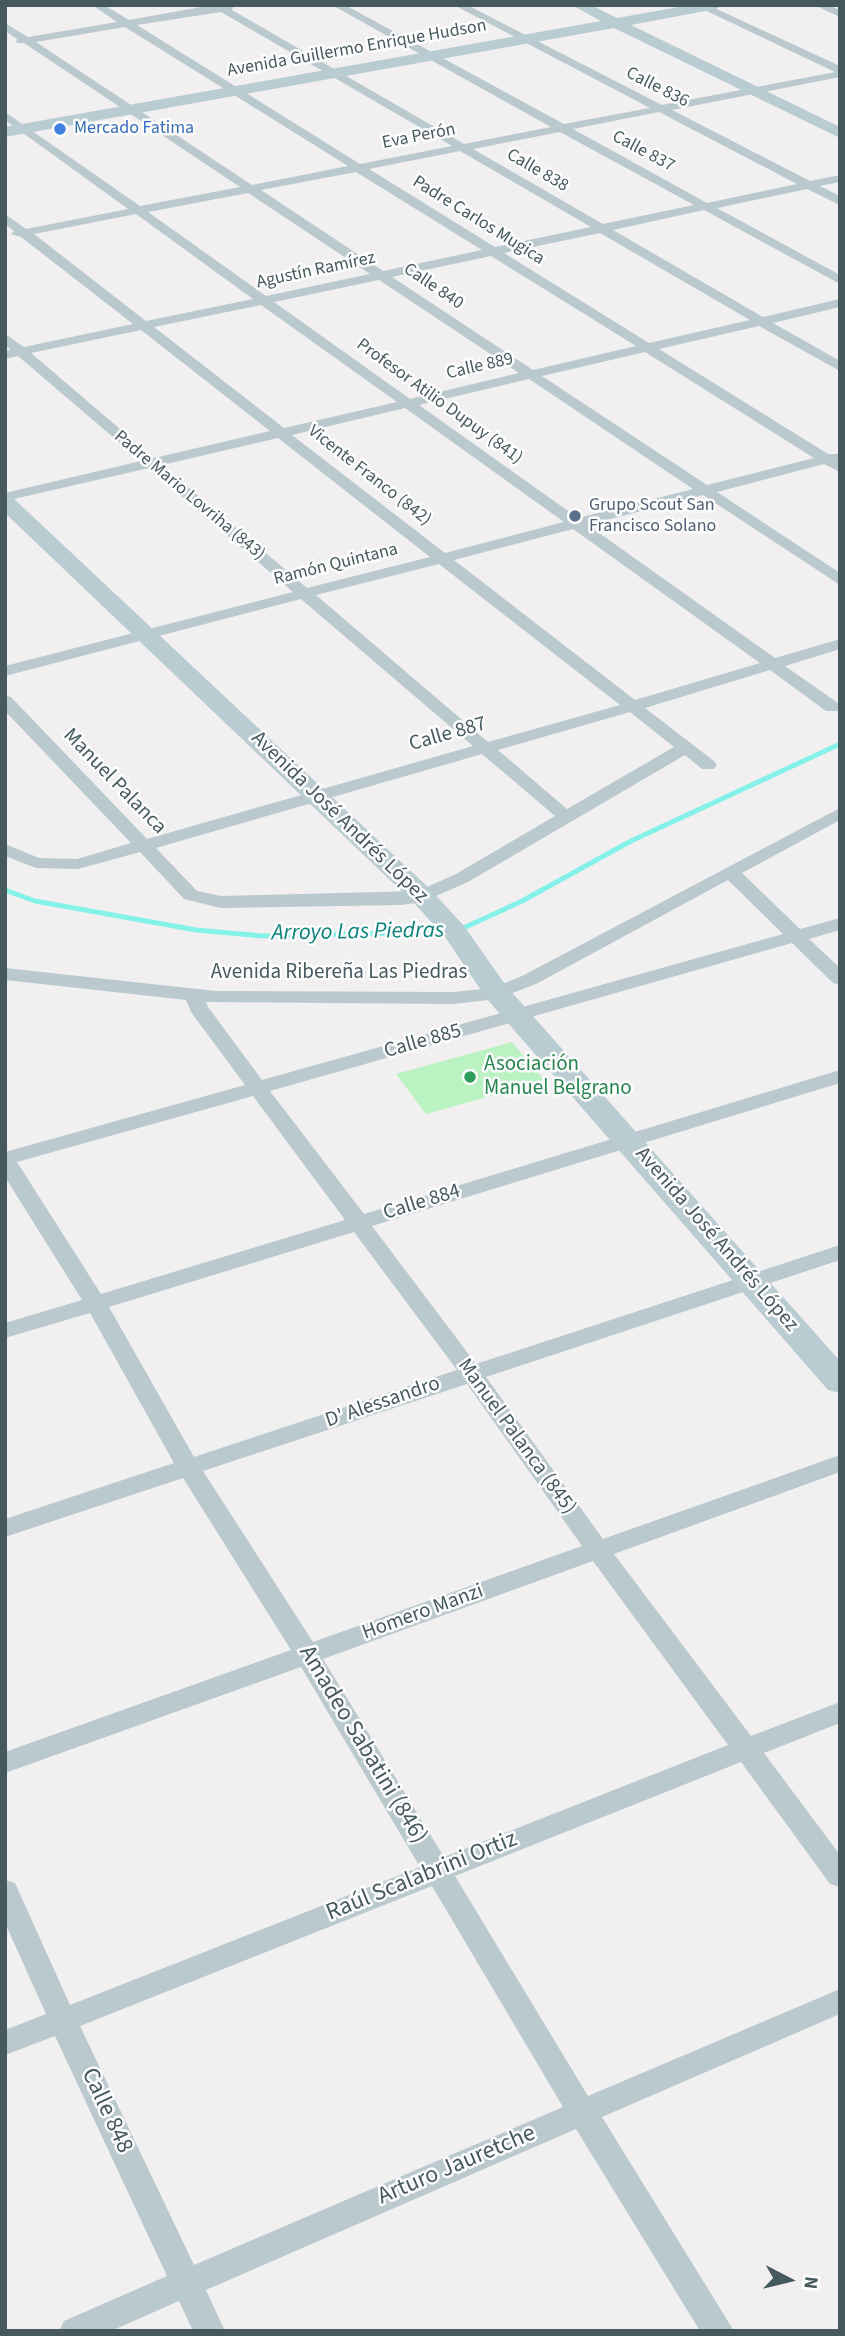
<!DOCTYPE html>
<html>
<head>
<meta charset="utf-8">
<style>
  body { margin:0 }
  #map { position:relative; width:845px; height:2336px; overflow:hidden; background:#f2eff0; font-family:"Source Sans 3",sans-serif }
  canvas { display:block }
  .frame { position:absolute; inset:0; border:7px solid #46595e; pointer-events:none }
  .north { position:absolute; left:754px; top:2245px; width:70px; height:70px; -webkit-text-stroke:5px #fff; paint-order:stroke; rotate:97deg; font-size:19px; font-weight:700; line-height:28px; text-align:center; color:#46595e }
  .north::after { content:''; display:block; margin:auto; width:24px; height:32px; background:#46595e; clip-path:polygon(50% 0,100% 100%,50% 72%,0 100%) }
</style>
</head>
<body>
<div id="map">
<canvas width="845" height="2336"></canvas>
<div class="frame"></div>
<div class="north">N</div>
</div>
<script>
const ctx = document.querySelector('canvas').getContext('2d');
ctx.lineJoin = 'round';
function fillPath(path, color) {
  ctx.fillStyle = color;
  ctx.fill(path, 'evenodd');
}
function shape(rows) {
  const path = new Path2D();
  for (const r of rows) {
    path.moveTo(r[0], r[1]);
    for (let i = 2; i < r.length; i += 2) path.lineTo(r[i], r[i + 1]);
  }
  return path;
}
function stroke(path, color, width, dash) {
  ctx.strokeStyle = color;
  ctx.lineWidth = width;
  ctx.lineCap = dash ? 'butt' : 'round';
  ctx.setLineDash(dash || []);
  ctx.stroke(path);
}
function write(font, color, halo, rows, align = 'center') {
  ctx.font = font + ' "Source Sans 3",sans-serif';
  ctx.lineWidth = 5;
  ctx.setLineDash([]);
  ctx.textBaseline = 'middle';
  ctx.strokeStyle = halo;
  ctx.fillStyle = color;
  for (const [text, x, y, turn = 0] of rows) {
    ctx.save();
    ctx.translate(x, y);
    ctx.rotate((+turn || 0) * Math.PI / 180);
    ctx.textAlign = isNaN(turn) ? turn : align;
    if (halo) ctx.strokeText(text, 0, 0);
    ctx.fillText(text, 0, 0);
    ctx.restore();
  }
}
fillPath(shape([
  [512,1042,545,1081,426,1114,396,1074]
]), '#bbf2c1');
stroke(shape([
  [5,890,35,901,196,930,263,936,447,932],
  [457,931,522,901,631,841,840,744]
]), '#85f2ea', 5);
fillPath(shape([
  [92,5,104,5,129,20,212,5,234,5,232,10,464,144,551,127,332,5,345,5,564,124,650,108,454,5,467,5,662,105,835,72,694,5,708,5,840,66,840,77,672,110,810,181,840,175,840,182,820,186,840,196,840,205,807,189,717,208,840,275,840,284,704,210,613,230,763,317,840,299,840,307,773,323,840,361,840,371,759,326,659,349,828,454,839,454,840,472,824,464,717,492,840,573,840,585,703,495,588,525,775,658,840,639,840,649,785,666,838,703,838,711,826,711,770,670,645,708,714,761,717,765,714,769,702,769,685,755,468,882,422,902,401,905,221,908,184,899,140,852,78,869,36,868,5,856,5,844,39,858,77,859,131,843,5,711,5,696,11,697,147,839,473,746,301,599,5,676,5,666,293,592,149,468,5,501,5,493,141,461,18,356,5,359,5,351,11,350,5,345,5,334,24,347,133,324,21,237,11,234,14,231,5,224,5,214,26,229,128,209,5,120,5,112,140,206,240,187,24,43,16,43,17,39,5,31,5,23,28,37,117,22,92,5],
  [221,12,452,146,360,164,137,25,221,12],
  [125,27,348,166,252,185,36,42,125,27],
  [659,112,797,184,707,203,573,129,659,112],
  [560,132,694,205,603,224,473,149,560,132],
  [460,151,591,227,495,247,369,169,460,151],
  [356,172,482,250,383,271,261,190,356,172],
  [248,193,370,274,266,296,148,212,248,193],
  [136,214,253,299,146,321,34,234,136,214],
  [600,233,750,320,649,343,504,253,600,233],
  [491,256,636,346,533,370,392,277,491,256],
  [379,280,519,373,410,399,274,302,379,280],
  [261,305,397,402,284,428,154,327,261,305],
  [141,330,270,431,154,458,31,353,141,330],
  [645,352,814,458,707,485,542,376,645,352],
  [529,379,693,489,578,518,419,405,529,379],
  [405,408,564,522,445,553,292,435,405,408],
  [278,438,430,557,307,588,162,465,278,438],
  [573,529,760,663,635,700,454,560,573,529],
  [439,564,620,705,488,742,316,595,439,564],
  [630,712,674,747,567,809,498,750,630,712],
  [482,754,555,816,456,874,418,891,221,896,197,891,156,848,482,754],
  [814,5,828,5,840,10,840,17,814,5],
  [840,808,840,820,742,873,800,929,840,918,840,930,809,939,840,968,840,985,833,983,792,943,270,1091,364,1214,840,1070,840,1083,372,1226,476,1364,840,1245,840,1260,486,1377,603,1539,840,1455,840,1472,614,1554,751,1736,840,1702,840,1723,764,1753,840,1855,840,1887,830,1884,741,1762,455,1876,588,2096,840,1989,840,2014,602,2117,734,2331,700,2331,576,2129,206,2290,225,2331,193,2331,179,2301,111,2331,59,2331,64,2321,167,2276,55,2036,5,2055,5,2030,46,2014,5,1923,5,1880,15,1883,70,2005,420,1867,301,1667,5,1773,5,1752,291,1650,183,1478,5,1537,5,1519,174,1463,90,1313,5,1338,5,1323,82,1300,5,1177,5,1152,245,1085,191,1012,186,1000,5,980,5,968,216,991,453,992,493,988,522,976,840,808],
  [728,880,783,934,262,1080,208,1007,206,1002,453,1004,497,999,536,984,728,880],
  [253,1096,345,1220,101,1294,17,1162,253,1096],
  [354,1232,457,1370,194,1457,109,1307,354,1232],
  [467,1384,582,1546,313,1642,203,1471,467,1384],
  [593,1561,728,1745,444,1857,323,1659,593,1561],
  [432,1886,563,2107,194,2265,80,2026,432,1886]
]), '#bac9cd');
fillPath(shape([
  [572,5,591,5,617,18,690,5,723,5,716,9,631,25,840,127,840,138,614,28,5,137,5,127,601,21,572,5],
  [5,495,12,497,431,890,464,926,507,987,840,1361,840,1393,828,1390,487,999,445,937,413,902,5,513,5,495]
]), '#b9ccd2');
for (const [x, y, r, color] of [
  [60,129,7,"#3f7fe0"],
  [575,516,7,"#5c6f8a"],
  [470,1077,7,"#2e9e5b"]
]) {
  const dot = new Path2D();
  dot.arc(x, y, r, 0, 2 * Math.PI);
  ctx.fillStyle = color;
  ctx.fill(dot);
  stroke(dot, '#fff', 2.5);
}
write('18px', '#46595e', '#fff', [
  ["Avenida Guillermo Enrique Hudson",357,49,-10],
  ["Calle 836",657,88,27],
  ["Eva Perón",419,137,-11],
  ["Calle 837",643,152,28],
  ["Calle 838",537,171,30],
  ["Padre Carlos Mugica",478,221,32],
  ["Agustín Ramírez",316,271,-12],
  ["Calle 840",433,287,34],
  ["Calle 889",480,367,-13],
  ["Profesor Atilio Dupuy (841)",439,402,36],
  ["Vicente Franco (842)",369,476,38],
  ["Padre Mario Lovriha (843)",189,496,40],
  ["Ramón Quintana",336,565,-14]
]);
write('18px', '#366cbe', '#fff', [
  ["Mercado Fatima",74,129]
], 'left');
write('18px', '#4e5e75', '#fff', [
  ["Grupo Scout San",589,506],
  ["Francisco Solano",589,527]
], 'left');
write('21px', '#46595e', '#fff', [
  ["Calle 887",448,735,-16],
  ["Manuel Palanca",114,782,46],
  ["Avenida José Andrés López",339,818,44],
  ["Avenida Ribereña Las Piedras",339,973],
  ["Calle 885",423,1042,-16],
  ["Calle 884",422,1203,-17],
  ["Avenida José Andrés López",716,1240,49],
  ["D' Alessandro",383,1403,-19],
  ["Manuel Palanca (845)",516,1437,54],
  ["Homero Manzi",423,1613,-20]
]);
write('21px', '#27864d', '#fff', [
  ["Asociación",484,1065],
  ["Manuel Belgrano",484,1089]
], 'left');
write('italic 23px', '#07827a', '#fff', [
  ["Arroyo Las Piedras",358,933,-1]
]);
write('24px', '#46595e', '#fff', [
  ["Amadeo Sabatini (846)",362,1745,59],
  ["Raúl Scalabrini Ortiz",422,1877,-22],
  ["Calle 848",106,2111,65],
  ["Arturo Jauretche",457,2166,-23]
]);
</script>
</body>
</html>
